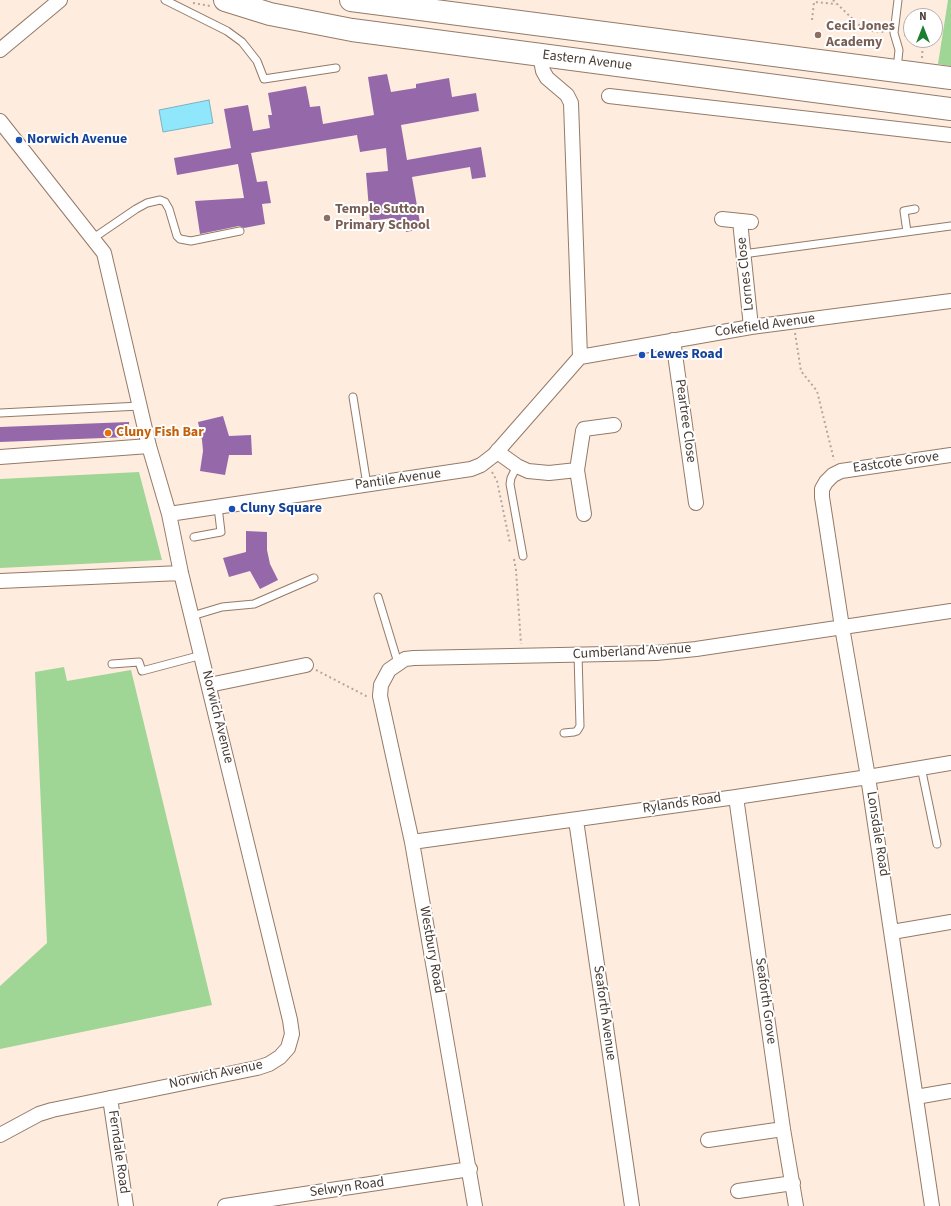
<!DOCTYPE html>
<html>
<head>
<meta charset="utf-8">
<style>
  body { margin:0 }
  #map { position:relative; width:951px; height:1206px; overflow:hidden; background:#feecdf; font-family:"Source Sans 3",sans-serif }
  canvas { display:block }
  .north { position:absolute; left:903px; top:8px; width:40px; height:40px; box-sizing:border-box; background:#fff; border:1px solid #b5b0ad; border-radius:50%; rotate:0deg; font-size:11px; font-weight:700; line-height:16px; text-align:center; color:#463a32 }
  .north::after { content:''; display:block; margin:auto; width:14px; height:18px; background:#1b7e31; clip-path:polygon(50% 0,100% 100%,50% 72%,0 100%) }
</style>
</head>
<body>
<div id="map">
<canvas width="951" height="1206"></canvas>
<div class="north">N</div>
</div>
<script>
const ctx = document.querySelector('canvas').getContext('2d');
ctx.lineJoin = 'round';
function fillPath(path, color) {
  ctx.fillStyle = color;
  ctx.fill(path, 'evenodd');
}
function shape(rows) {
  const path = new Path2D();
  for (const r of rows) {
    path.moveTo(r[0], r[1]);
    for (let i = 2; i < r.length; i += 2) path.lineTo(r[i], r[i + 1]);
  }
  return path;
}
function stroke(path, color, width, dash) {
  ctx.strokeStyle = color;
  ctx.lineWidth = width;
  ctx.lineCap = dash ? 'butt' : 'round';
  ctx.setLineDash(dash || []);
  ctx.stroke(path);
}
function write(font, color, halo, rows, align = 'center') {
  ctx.font = font + ' "Source Sans 3",sans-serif';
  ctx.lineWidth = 4;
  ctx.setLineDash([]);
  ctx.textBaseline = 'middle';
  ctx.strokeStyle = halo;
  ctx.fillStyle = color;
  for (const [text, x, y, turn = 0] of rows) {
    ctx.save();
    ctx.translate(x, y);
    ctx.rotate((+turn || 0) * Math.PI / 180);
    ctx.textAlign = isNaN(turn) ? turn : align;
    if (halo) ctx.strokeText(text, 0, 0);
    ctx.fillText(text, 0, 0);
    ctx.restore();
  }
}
fillPath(shape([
  [948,0,951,0,951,66,938,64],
  [139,472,162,560,0,568,0,479],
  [64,667,67,681,131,670,212,1005,0,1049,0,986,47,943,35,672]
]), '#9fd595');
const water = shape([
  [209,100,213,123,163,132,159,110,209,100]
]);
fillPath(water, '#90e7fb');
stroke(water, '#7ab3bf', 1);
fillPath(shape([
  [387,74,391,92,416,88,416,84,449,78,452,97,476,93,479,111,401,125,407,160,481,147,486,177,472,179,470,167,412,177,421,229,406,232,404,224,394,226,393,218,370,221,366,173,388,171,386,148,360,152,357,135,251,153,257,182,267,181,271,203,262,204,265,224,244,228,239,226,200,234,195,201,244,198,238,164,177,175,174,158,231,148,224,109,248,105,253,131,270,128,268,115,272,115,268,93,306,86,310,107,320,106,323,124,374,115,368,77],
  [223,416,229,436,251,435,252,455,229,455,225,475,200,471,203,451,202,440,198,422],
  [129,422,129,437,0,442,0,427],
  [246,531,267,532,267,550,270,564,278,580,260,589,250,571,229,577,223,558,246,552]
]), '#9568aa');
const service = shape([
  [165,0,227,31,242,42,257,61,264,79,336,68],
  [897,69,899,50,894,33,898,0],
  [907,232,904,211,915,209],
  [92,239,136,209,147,203,160,200,165,202,169,209,177,236,180,239,191,241,240,231],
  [743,254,951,226],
  [353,397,367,485],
  [0,413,140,406],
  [517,466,511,478,510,484,523,556],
  [194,537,221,532,218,507],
  [378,597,398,663],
  [192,616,222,607,254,604,314,578],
  [112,664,139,662,142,671,202,655],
  [564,733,574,732,577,731,580,726,578,654],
  [921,767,937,844]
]);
const minor = shape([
  [0,50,60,0],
  [540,55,543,71,547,78,567,95,571,103,580,357],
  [609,96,951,135],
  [0,121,104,253,149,446,169,514,181,573,290,1020,292,1034,288,1048,280,1057,269,1064,257,1068,52,1110,39,1114,0,1135],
  [722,219,751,222],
  [740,221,751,327],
  [673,340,696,503],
  [580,357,751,327,951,301],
  [498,450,503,456,517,466,528,471,549,473,577,470],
  [0,457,149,446],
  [169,514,471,469,481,465,494,455,580,357],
  [584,514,577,470,583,431,584,429,614,425],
  [0,581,181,573],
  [209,685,306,665],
  [736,797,783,1129,796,1206],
  [576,820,632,1206],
  [412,842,736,797,868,777,951,763],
  [892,932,951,922],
  [916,1097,951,1091],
  [110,1098,126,1206],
  [708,1140,783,1129],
  [738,1191,793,1183],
  [225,1206,470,1169],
  [475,1206,412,842,380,696,381,685,389,670,405,659,414,658,656,653,696,649,951,611],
  [932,1206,868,777,842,627,822,497,822,489,826,482,833,475,841,471,951,455]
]);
const primary = shape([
  [225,0,270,14,352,30,951,109],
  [351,0,951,78]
]);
stroke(service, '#957a67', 9);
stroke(minor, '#957a67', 16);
stroke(primary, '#957a67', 24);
stroke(shape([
  [833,0,860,26,871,31,886,32],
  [193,3,210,6],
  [812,20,814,2,836,4],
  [904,35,911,36],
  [922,58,923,40],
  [795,333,801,371,817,391,834,460],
  [492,472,497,481,510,543],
  [514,559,516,570,521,644],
  [316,670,368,697]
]), '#b6a69b', 2, [2, 3]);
stroke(service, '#fff', 7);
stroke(minor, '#fff', 14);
stroke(primary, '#fff', 22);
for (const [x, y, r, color] of [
  [818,35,4,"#8d6e63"],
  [19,140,4,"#1a4fb4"],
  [327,218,4,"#8d6e63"],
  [642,355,4,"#1a4fb4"],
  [108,433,4,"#e8710a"],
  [232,509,4,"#1a4fb4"]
]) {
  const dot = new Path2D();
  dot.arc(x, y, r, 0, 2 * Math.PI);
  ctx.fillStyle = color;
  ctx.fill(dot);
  stroke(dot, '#fff', 1.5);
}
write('bold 14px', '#785e54', '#fff', [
  ["Cecil Jones",826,27],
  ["Academy",826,43],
  ["Temple Sutton",335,210],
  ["Primary School",335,226]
], 'left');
write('14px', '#463a32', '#fff', [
  ["Eastern Avenue",587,61,7],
  ["Lornes Close",746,274,-96],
  ["Cokefield Avenue",765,326,-8],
  ["Peartree Close",685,421,82],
  ["Eastcote Grove",896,463,-8],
  ["Pantile Avenue",398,480,-8],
  ["Cumberland Avenue",632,652,-3],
  ["Norwich Avenue",217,717,76],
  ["Rylands Road",682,804,-8],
  ["Lonsdale Road",877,834,81],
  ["Westbury Road",431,950,80],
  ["Seaforth Grove",765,1001,82],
  ["Seaforth Avenue",604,1013,82],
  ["Norwich Avenue",216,1075,-12],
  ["Ferndale Road",118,1152,82],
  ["Selwyn Road",347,1188,-8]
]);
write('bold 14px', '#164399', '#fff', [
  ["Norwich Avenue",27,140],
  ["Lewes Road",650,355],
  ["Cluny Square",240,509]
], 'left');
write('bold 14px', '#c56008', '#fff', [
  ["Cluny Fish Bar",116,433]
], 'left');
</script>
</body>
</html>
